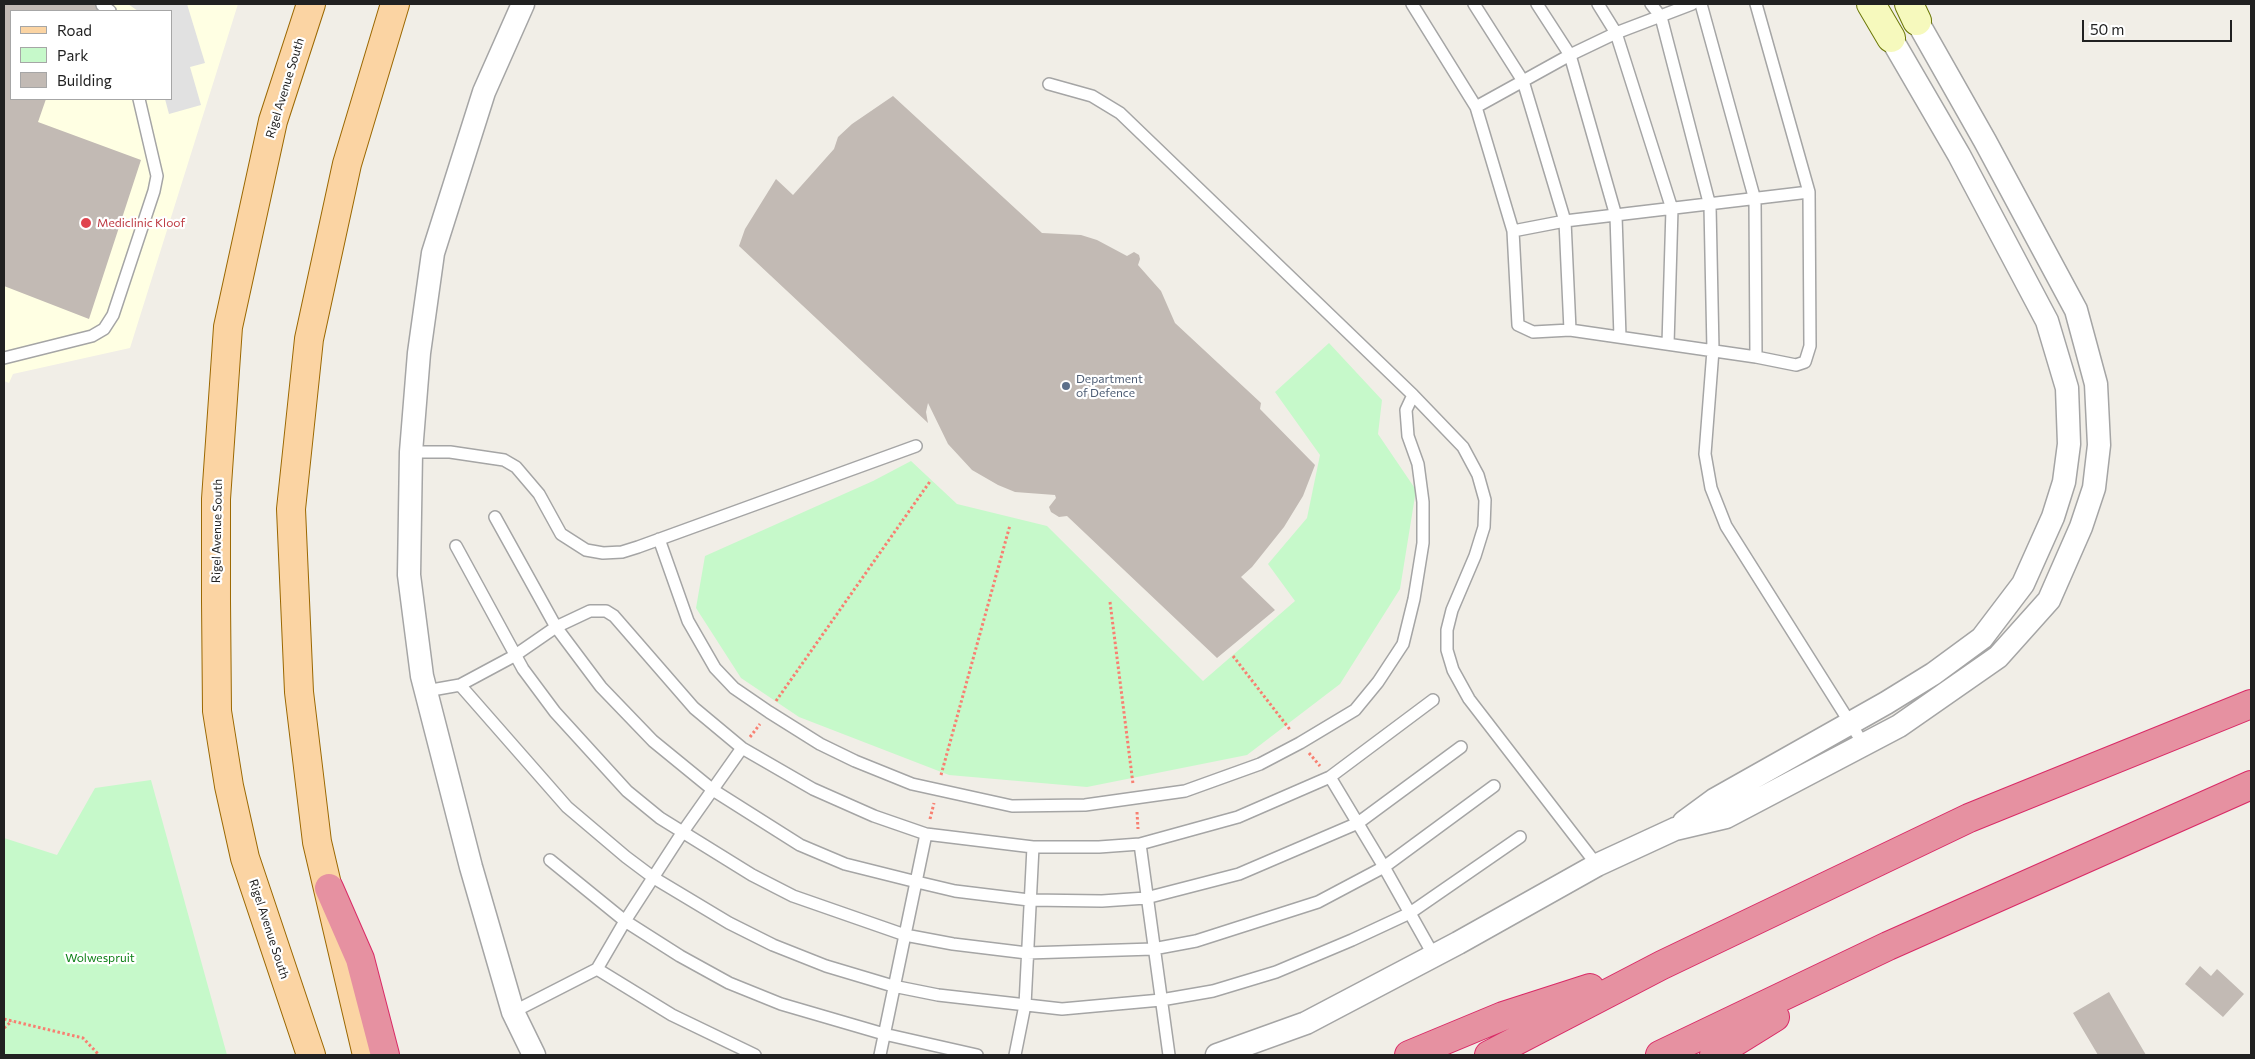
<!DOCTYPE html>
<html>
<head>
<meta charset="utf-8">
<style>
  body { margin:0 }
  #map { position:relative; width:2255px; height:1059px; overflow:hidden; background:#f1eee7; font-family:Commissioner,sans-serif }
  canvas { display:block }
  .frame { position:absolute; inset:0; border:5px solid #212121; pointer-events:none }
  .legend { position:absolute; left:10px; top:10px; width:162px; height:90px; box-sizing:border-box; background:#fff; border:1px solid #a6a6a6; margin:0; padding:6px 9px; list-style:none; font-size:15px; color:#212121 }
  .legend li { display:flex; align-items:center; gap:10px; height:25px }
  .legend b { width:25px; border:1px solid #a6a6a6 }
  .scale { position:absolute; left:2082px; top:20px; width:150px; height:22px; box-sizing:border-box; border:2px solid #212121; border-top:0; padding-left:6px; font-size:15px; line-height:18px; white-space:nowrap; color:#212121; -webkit-text-stroke:4px #fff; paint-order:stroke }
</style>
</head>
<body>
<div id="map">
<canvas width="2255" height="1059"></canvas>
<div class="frame"></div>
<ul class="legend">
<li><b style="height:6px;background:#fbd4a3"></b>Road</li>
<li><b style="height:14px;background:#c6f9ca"></b>Park</li>
<li><b style="height:14px;background:#c2bab4"></b>Building</li>
</ul>
<div class="scale">50 m</div>
</div>
<script>
const ctx = document.querySelector('canvas').getContext('2d');
ctx.lineJoin = 'round';
function fillPath(path, color) {
  ctx.fillStyle = color;
  ctx.fill(path, 'evenodd');
}
function shape(rows) {
  const path = new Path2D();
  for (const r of rows) {
    path.moveTo(r[0], r[1]);
    for (let i = 2; i < r.length; i += 2) path.lineTo(r[i], r[i + 1]);
  }
  return path;
}
function stroke(path, color, width, dash) {
  ctx.strokeStyle = color;
  ctx.lineWidth = width;
  ctx.lineCap = dash ? 'butt' : 'round';
  ctx.setLineDash(dash || []);
  ctx.stroke(path);
}
function write(font, color, halo, rows, align = 'center') {
  ctx.font = font + ' Commissioner,sans-serif';
  ctx.lineWidth = 4.5;
  ctx.setLineDash([]);
  ctx.textBaseline = 'middle';
  ctx.strokeStyle = halo;
  ctx.fillStyle = color;
  for (const [text, x, y, turn = 0] of rows) {
    ctx.save();
    ctx.translate(x, y);
    ctx.rotate((+turn || 0) * Math.PI / 180);
    ctx.textAlign = isNaN(turn) ? turn : align;
    if (halo) ctx.strokeText(text, 0, 0);
    ctx.fillText(text, 0, 0);
    ctx.restore();
  }
}
fillPath(shape([
  [4,4,238,4,130,348,13,374,9,383,4,381],
  [11,11,171,11,171,99,11,99]
]), '#ffffe3');
fillPath(shape([
  [1329,343,1382,400,1378,434,1416,490,1400,589,1340,684,1247,755,1087,787,949,775,799,717,741,678,696,608,705,556,873,481,911,461,957,504,1047,526,1203,681,1295,601,1268,564,1307,518,1320,455,1275,392],
  [151,780,227,1055,4,1055,4,838,57,855,95,788]
]), '#c6f9ca');
fillPath(shape([
  [128,4,187,4,205,63,190,67,201,105,169,114,165,99,171,99,171,11,138,11]
]), '#e1e1e1');
fillPath(shape([
  [4,4,102,4,100,11,11,11,11,99,46,99,38,122,141,160,89,319,4,286],
  [893,96,1042,233,1081,235,1097,240,1127,256,1134,252,1139,255,1140,259,1138,265,1161,291,1175,323,1261,403,1260,409,1315,465,1303,496,1284,527,1252,567,1241,577,1275,610,1217,658,1067,516,1059,517,1051,512,1049,507,1056,498,1055,495,1015,492,998,485,972,470,948,444,928,403,926,412,928,423,739,246,745,229,776,179,793,195,834,149,838,137,852,124],
  [2200,966,2211,976,2217,969,2244,994,2223,1017,2185,984],
  [2109,992,2146,1055,2098,1055,2073,1013]
]), '#c2bab4');
const lane = shape([
  [1412,4,1476,107,1513,231,1518,325,1533,332,1570,330,1756,357,1796,365,1805,362,1810,346,1809,192,1756,4],
  [1474,4,1523,81,1565,221,1570,330],
  [1537,4,1570,55,1616,216,1620,337],
  [1598,4,1616,33,1672,209,1668,344],
  [1651,4,1661,17,1710,206,1713,350,1705,454,1711,488,1726,526,1864,745],
  [1701,4,1755,200,1756,357],
  [102,5,110,11],
  [1049,84,1092,96,1120,113,1413,395,1463,447,1478,475,1485,500,1484,527,1475,556,1452,610,1447,630,1447,650,1453,670,1469,699,1597,865],
  [1476,107,1570,55,1616,33,1692,4],
  [1513,231,1565,221,1809,192],
  [4,358,92,336,104,329,113,315,154,191,157,176,139,99],
  [411,452,450,452,504,460,516,467,539,494,561,534,586,550,603,553,622,552,638,547,916,446],
  [495,517,556,627,601,687,653,741,713,790,800,845,845,864,917,882,955,891,1029,900,1102,901,1146,898,1239,874,1358,823,1461,747],
  [659,539,688,621,715,668,734,688,769,712,820,744,855,761,912,784,1012,806,1085,805,1185,791,1260,764,1300,743,1355,710,1378,682,1403,644,1414,599,1423,543,1423,502,1418,464,1408,436,1406,410,1413,395],
  [456,546,523,669,555,712,627,791,660,818,752,875,793,896,905,935,953,944,1027,953,1153,949,1196,941,1318,902,1384,867,1494,786],
  [460,685,567,807,626,857,654,878,729,923,773,945,826,966,893,986,938,995,1062,1009,1161,1000,1213,991,1276,972,1352,940,1410,913,1520,837],
  [426,691,460,685,514,656,556,627,590,611,606,611,614,616,694,708,742,748,813,789,874,816,926,834,1033,847,1099,847,1140,844,1238,817,1330,777,1433,700],
  [1330,777,1384,867,1434,956],
  [1140,844,1169,1055],
  [550,860,625,921,680,956,729,983,781,1004,884,1034,977,1055],
  [597,969,672,1015,755,1055],
  [513,1012,597,969,625,921,682,833,742,748],
  [880,1055,926,834],
  [1015,1055,1025,1005,1033,847]
]);
const street = shape([
  [523,4,484,92,433,253,419,353,411,452,409,575,422,676,471,867,513,1012,534,1055],
  [1684,822,1714,800,1886,703,1933,674,1982,638,2023,584,2053,517,2064,482,2069,444,2067,388,2047,321,1959,155,1891,38],
  [1217,1055,1306,1023,1458,943,1597,865,1675,829,1726,817,1899,726,1998,657,2049,600,2081,527,2094,488,2099,445,2096,384,2076,310,1985,141,1917,21]
]);
const secondary = shape([
  [1871,4,1891,38],
  [1909,4,1917,21]
]);
const primary = shape([
  [311,1055,245,858,229,786,217,711,216,601,216,499,228,327,273,121,311,4],
  [367,1055,317,842,299,692,291,509,309,339,347,164,395,4]
]);
const highway = shape([
  [329,888,360,959,385,1055],
  [1409,1055,1503,1016,1590,988],
  [1489,1055,1662,965,1969,818,2251,704],
  [1660,1055,1888,946,2251,785],
  [1714,1055,1775,1017]
]);
stroke(lane, '#a5a5a5', 14);
stroke(street, '#a5a5a5', 25);
stroke(secondary, '#6c7807', 30);
stroke(primary, '#9b6802', 30);
stroke(highway, '#d92a66', 30);
stroke(shape([
  [1110,602,1133,784],
  [1233,656,1291,731],
  [776,701,931,480],
  [750,737,760,724],
  [1309,753,1320,766],
  [941,775,1010,525],
  [1137,812,1138,829],
  [930,819,934,803],
  [4,1019,83,1038,99,1055],
  [4,1028,12,1021]
]), '#f87f71', 3, [2.5, 2.5]);
stroke(lane, '#fff', 11);
stroke(street, '#fff', 22);
stroke(secondary, '#f6f9bd', 28);
stroke(primary, '#fbd4a3', 28);
stroke(highway, '#e691a1', 28);
for (const [x, y, r, color] of [
  [86,223,6,"#e0444e"],
  [1066,386,5,"#5c6f8a"]
]) {
  const dot = new Path2D();
  dot.arc(x, y, r, 0, 2 * Math.PI);
  ctx.fillStyle = color;
  ctx.fill(dot);
  stroke(dot, '#fff', 2);
}
write('12px', '#212121', '#fff', [
  ["Rigel Avenue South",285,88,-73],
  ["Rigel Avenue South",217,531,-89],
  ["Rigel Avenue South",269,929,72]
]);
write('12px', '#be3a42', '#fff', [
  ["Mediclinic Kloof",97,223]
], 'left');
write('12px', '#4e5e75', '#fff', [
  ["Department",1076,379],
  ["of Defence",1076,393]
], 'left');
write('12px', '#0e8017', '#fff', [
  ["Wolwespruit",100,958]
]);
</script>
</body>
</html>
